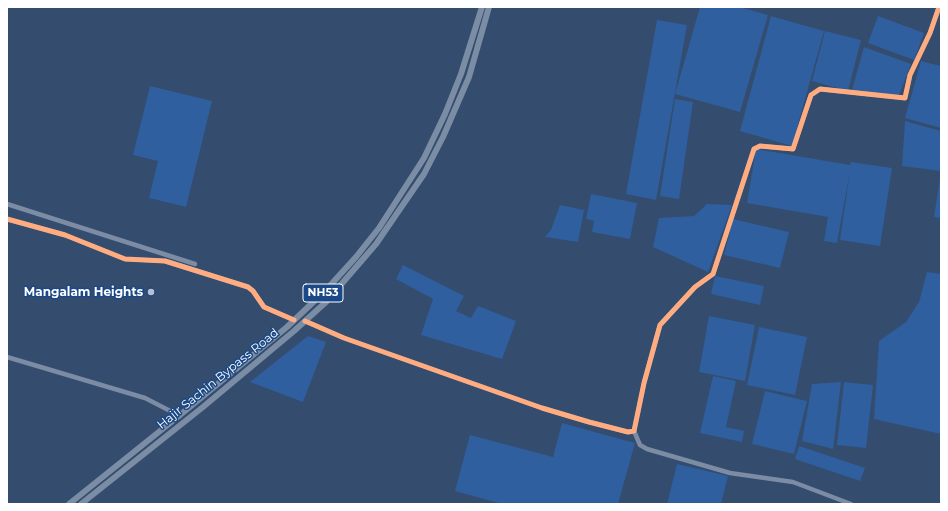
<!DOCTYPE html>
<html>
<head>
<meta charset="utf-8">
<style>
  body { margin:0 }
  #map { position:relative; width:948px; height:511px; overflow:hidden; background:#344c6e; font-family:Montserrat,sans-serif }
  canvas { display:block }
  .frame { position:absolute; inset:0; border:8px solid #fff; pointer-events:none }
</style>
</head>
<body>
<div id="map">
<canvas width="948" height="511"></canvas>
<div class="frame"></div>
</div>
<script>
const ctx = document.querySelector('canvas').getContext('2d');
ctx.lineJoin = 'round';
function fillPath(path, color) {
  ctx.fillStyle = color;
  ctx.fill(path, 'evenodd');
}
function shape(rows) {
  const path = new Path2D();
  for (const r of rows) {
    path.moveTo(r[0], r[1]);
    for (let i = 2; i < r.length; i += 2) path.lineTo(r[i], r[i + 1]);
  }
  return path;
}
function stroke(path, color, width, dash) {
  ctx.strokeStyle = color;
  ctx.lineWidth = width;
  ctx.lineCap = dash ? 'butt' : 'round';
  ctx.setLineDash(dash || []);
  ctx.stroke(path);
}
function write(font, color, halo, rows, align = 'center') {
  ctx.font = font + ' Montserrat,sans-serif';
  ctx.lineWidth = 3;
  ctx.setLineDash([]);
  ctx.textBaseline = 'middle';
  ctx.strokeStyle = halo;
  ctx.fillStyle = color;
  for (const [text, x, y, turn = 0] of rows) {
    ctx.save();
    ctx.translate(x, y);
    ctx.rotate((+turn || 0) * Math.PI / 180);
    ctx.textAlign = isNaN(turn) ? turn : align;
    if (halo) ctx.strokeText(text, 0, 0);
    ctx.fillText(text, 0, 0);
    ctx.restore();
  }
}
fillPath(shape([
  [700,7,739,7,768,15,740,112,675,94],
  [771,16,824,31,792,146,740,131],
  [878,16,924,33,914,60,868,43],
  [657,20,687,25,656,200,626,194],
  [825,31,861,40,848,91,812,81],
  [864,47,911,64,899,95,852,90],
  [921,61,941,66,941,128,905,118],
  [150,86,212,101,186,207,149,198,158,161,133,155],
  [675,99,693,102,679,199,660,196],
  [905,121,941,131,941,171,902,166],
  [756,149,850,165,851,162,892,168,880,246,840,240,850,171,837,243,824,241,828,217,747,203],
  [941,172,941,218,934,217],
  [591,194,637,203,630,239,592,232,594,221,586,219],
  [707,204,732,205,708,272,653,247,659,218,694,216],
  [560,205,584,210,578,242,545,237,551,230],
  [733,219,789,232,780,268,724,255],
  [403,265,464,296,456,311,471,318,478,306,516,321,502,359,421,335,433,299,396,279],
  [927,272,941,274,941,434,874,419,879,341,906,322,919,302],
  [715,276,764,286,760,305,711,294],
  [709,316,755,325,745,381,699,372],
  [759,327,807,337,795,395,747,385],
  [308,336,326,342,303,402,250,382],
  [713,376,736,381,726,427,744,431,742,442,700,433],
  [841,382,833,449,802,441,812,384],
  [844,382,873,385,866,448,837,445],
  [765,391,807,401,794,454,752,444],
  [562,423,635,443,618,504,502,504,455,491,470,435,553,457],
  [799,446,865,468,860,481,795,459],
  [677,464,728,476,721,504,667,504]
]), '#2f5f9e');
stroke(shape([
  [7,204,195,264],
  [7,219,65,235,125,259,165,261,248,287,253,291,264,307,294,320],
  [305,321,344,338,542,408,589,422,628,432,634,431,644,383,660,325,695,287,713,274,754,149,760,146,793,149,811,95,820,89,905,98,910,75,930,33,939,7],
  [7,357,145,398,180,416],
  [634,431,640,445,647,449,730,473,793,482,851,504]
]), '#7b8ca4', 4.5);
stroke(shape([
  [69,504,185,411,287,327,326,290,356,257,379,228,424,158,445,114,461,74,482,7],
  [81,504,203,407,294,331,326,302,376,244,424,174,443,137,469,77,489,7]
]), '#7b8da4', 6);
stroke(shape([
  [7,219,65,235,125,259,165,261,248,287,253,291,264,307,294,320],
  [305,321,344,338,542,408,589,422,628,432,634,431,644,383,660,325,695,287,713,274,754,149,760,146,793,149,811,95,820,89,905,98,910,75,930,33,939,7]
]), '#ffac80', 5);
for (const [x, y, r, color] of [
  [151,292,4,"#b8c0cc"]
]) {
  const dot = new Path2D();
  dot.arc(x, y, r, 0, 2 * Math.PI);
  ctx.fillStyle = color;
  ctx.fill(dot);
  stroke(dot, '#1b4987', 1.5);
}
for (const [x, y, w] of [
  [323,293,40]
]) {
  const box = new Path2D();
  box.roundRect(x - w / 2, y - 9, w, 18, 3);
  ctx.fillStyle = '#1b4987';
  ctx.fill(box);
  stroke(box, '#fff', 1);
}
write('bold 11px', '#fff', null, [
  ["NH53",323,293]
]);
write('bold 12px', '#fff', '#1b4987', [
  ["Mangalam Heights",143,292]
], 'right');
write('12px', '#fff', '#1b4987', [
  ["Hajir Sachin Bypass Road",218,379,-39]
]);
</script>
</body>
</html>
